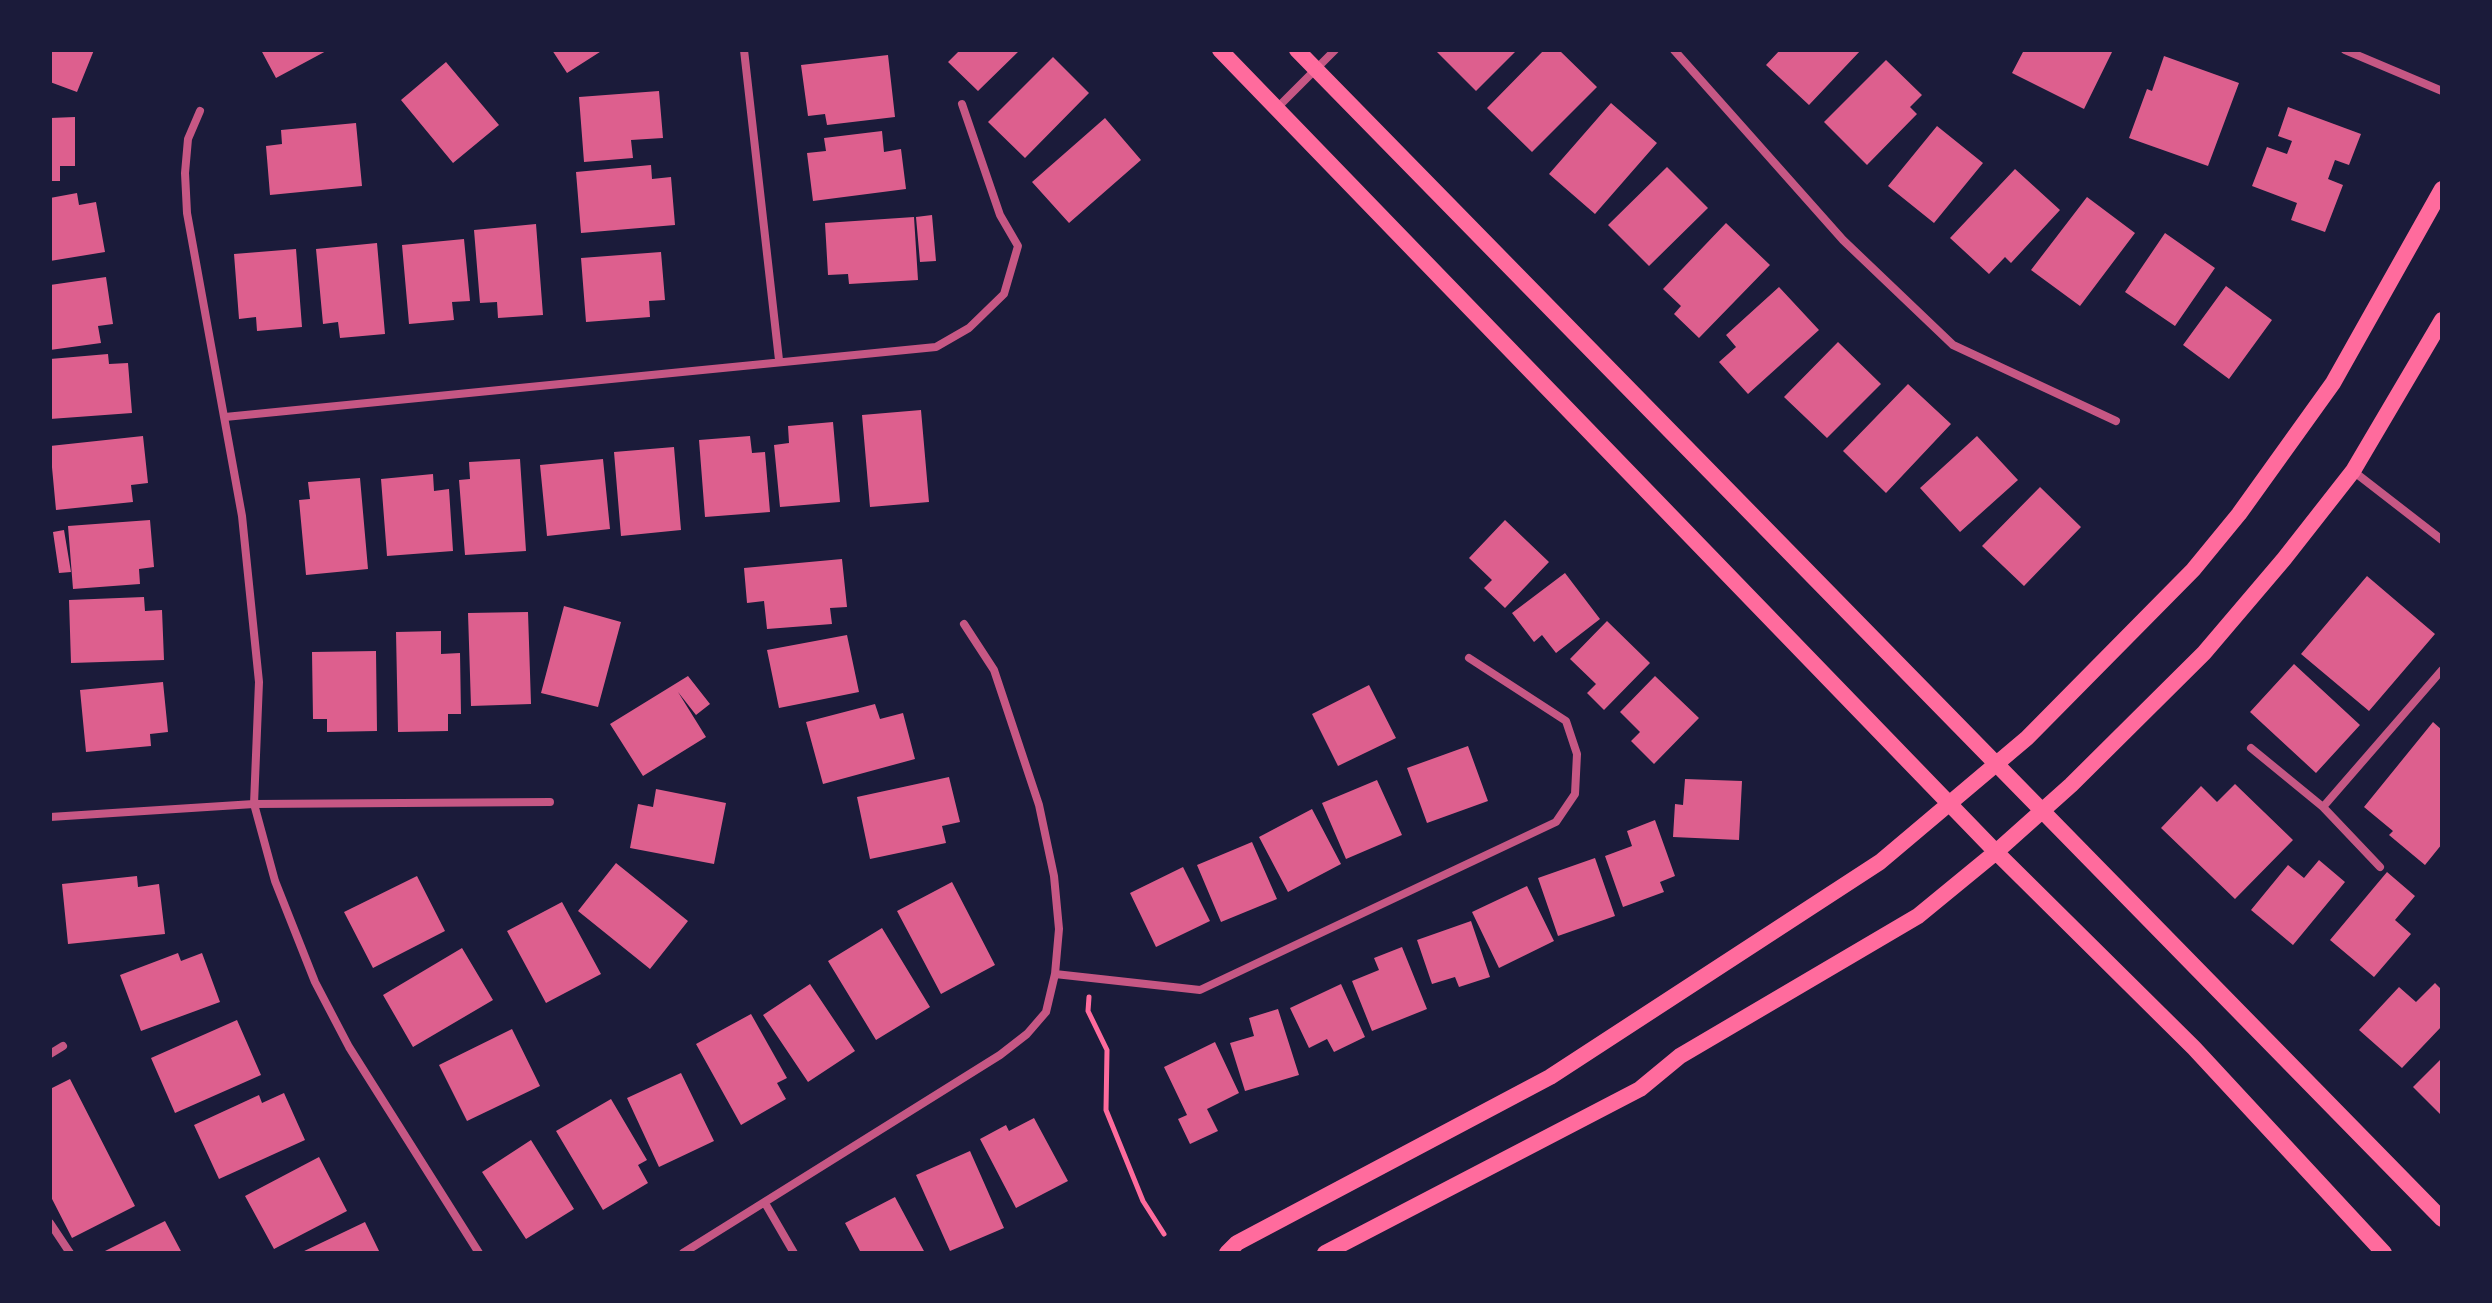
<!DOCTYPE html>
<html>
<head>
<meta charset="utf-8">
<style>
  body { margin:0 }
  #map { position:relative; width:2492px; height:1303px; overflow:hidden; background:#1b1b3a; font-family:"Fira Sans Condensed",sans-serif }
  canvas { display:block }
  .frame { position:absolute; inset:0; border:52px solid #1b1b3a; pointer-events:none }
</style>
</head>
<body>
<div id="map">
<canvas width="2492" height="1303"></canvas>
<div class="frame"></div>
</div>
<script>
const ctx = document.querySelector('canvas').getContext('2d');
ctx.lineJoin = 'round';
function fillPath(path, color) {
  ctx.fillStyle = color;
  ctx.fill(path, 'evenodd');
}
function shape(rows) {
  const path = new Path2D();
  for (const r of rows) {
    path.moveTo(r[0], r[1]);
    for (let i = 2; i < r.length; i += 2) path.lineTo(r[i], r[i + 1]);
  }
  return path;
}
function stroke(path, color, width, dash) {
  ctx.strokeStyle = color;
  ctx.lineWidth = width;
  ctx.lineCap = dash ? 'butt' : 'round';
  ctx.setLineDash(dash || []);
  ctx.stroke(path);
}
fillPath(shape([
  [50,50,94,50,77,92,50,82],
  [261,50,328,50,276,78],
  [552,50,603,50,567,73],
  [960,50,1020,50,978,91,948,62],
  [1435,50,1517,50,1476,91],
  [1544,50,1559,50,1597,87,1532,152,1487,108],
  [1780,50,1861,50,1809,105,1766,65],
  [2024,50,2113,50,2084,109,2012,73],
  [888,55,895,117,827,125,825,114,808,116,801,65],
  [2164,56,2239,83,2208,166,2129,138,2147,89,2152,91],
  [1053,57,1089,93,1025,158,988,122],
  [1886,60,1922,95,1910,107,1917,114,1867,165,1824,122],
  [446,62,499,125,453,163,401,100],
  [659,91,663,138,631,140,633,158,584,162,579,97],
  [1611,103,1657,143,1595,214,1549,174],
  [2288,107,2361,134,2349,165,2335,160,2328,179,2343,185,2325,232,2291,220,2297,203,2252,186,2267,147,2287,154,2292,141,2278,136],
  [75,117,75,166,60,166,60,181,50,181,50,118],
  [1105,118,1141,160,1069,223,1032,182],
  [356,123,362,186,270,195,266,146,282,144,281,130],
  [1937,126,1983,163,1934,223,1888,186],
  [882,131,884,152,901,149,906,189,813,201,807,153,826,151,824,138],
  [651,165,652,179,671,177,675,225,581,233,576,172],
  [1667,167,1708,208,1649,266,1608,225],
  [2015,169,2060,210,2011,263,2005,257,1989,274,1950,238],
  [77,193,79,205,96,202,105,252,50,261,50,198],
  [2087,197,2135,233,2080,306,2031,270],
  [932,215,936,261,920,262,916,217],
  [914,217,918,280,849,284,848,274,828,275,825,223],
  [1726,223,1770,265,1699,338,1674,314,1681,306,1663,289],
  [536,224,543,315,498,318,497,302,480,303,474,230],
  [2165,233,2215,268,2175,326,2125,292],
  [464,239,470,301,452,302,454,320,409,324,402,245],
  [377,243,385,334,340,338,338,322,323,324,316,249],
  [296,249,302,327,257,331,256,317,239,319,234,254],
  [661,252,665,300,649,301,650,317,586,322,581,258],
  [106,277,113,324,98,326,101,343,50,350,50,285],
  [2226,286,2272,320,2229,379,2183,345],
  [1779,287,1819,330,1748,394,1719,362,1736,347,1726,335],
  [1838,342,1881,384,1827,438,1784,397],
  [108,354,109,364,128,363,132,413,50,419,50,359],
  [1908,384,1951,424,1886,493,1843,451],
  [921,410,929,502,870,507,862,415],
  [833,422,840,502,780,507,774,445,789,443,788,426],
  [143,436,148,483,131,485,133,502,56,510,50,446],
  [750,436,752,453,765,452,770,512,705,517,699,440],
  [1977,436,2018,480,1960,532,1920,488],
  [674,447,681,530,621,536,614,452],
  [520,459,526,551,465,555,459,480,470,479,469,462],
  [603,459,610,529,547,536,540,465],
  [433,474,434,491,449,489,453,551,387,556,381,479],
  [360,478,368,569,306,575,299,500,310,499,308,482],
  [2040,487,2081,527,2024,586,1982,546],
  [150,520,154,567,139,569,140,584,73,589,68,526],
  [1505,520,1549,562,1505,608,1484,588,1492,580,1469,558],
  [64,530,71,572,59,573,53,532],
  [842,559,847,607,830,608,832,624,767,629,764,601,747,603,744,568],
  [1565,573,1600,619,1556,653,1542,635,1534,642,1512,613],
  [2367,576,2435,634,2369,711,2301,654],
  [144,597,145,611,162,610,164,660,71,663,69,600],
  [564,606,621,622,598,707,541,693],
  [528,612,531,704,471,706,468,613],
  [1607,621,1650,663,1604,710,1587,693,1596,684,1570,659],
  [441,631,441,654,460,653,461,714,448,714,448,731,398,732,396,632],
  [847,635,859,692,779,708,767,650],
  [376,651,377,731,327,732,327,719,313,719,312,652],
  [2294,664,2360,725,2316,773,2250,712],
  [688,676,710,704,696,715,678,692,706,737,643,776,610,724],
  [1655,676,1699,718,1654,764,1631,741,1640,732,1620,712],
  [163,682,168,732,150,734,151,746,86,752,80,690],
  [1369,685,1396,738,1338,766,1312,714],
  [875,704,880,719,903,713,915,759,823,784,806,722],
  [2433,722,2442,730,2442,844,2425,865,2389,835,2393,831,2364,807],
  [1468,746,1488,801,1427,823,1407,768],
  [949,777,960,822,942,826,946,843,870,859,857,797],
  [1685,779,1742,781,1739,840,1673,837,1675,804,1683,805],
  [1377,780,1402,835,1346,859,1322,803],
  [2235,784,2293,840,2235,899,2161,828,2201,786,2217,802],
  [656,789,726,803,714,864,630,848,638,804,653,807],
  [1312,809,1341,864,1288,892,1259,837],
  [1655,820,1675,876,1660,882,1664,892,1623,907,1605,856,1632,846,1627,831],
  [1252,842,1277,899,1221,922,1197,865],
  [1595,858,1615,916,1558,936,1538,878],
  [2319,860,2345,882,2293,945,2251,910,2288,865,2304,878],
  [616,863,688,921,650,969,578,911],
  [1183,867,1210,921,1156,947,1130,893],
  [2387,872,2415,896,2395,920,2411,934,2374,977,2330,940],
  [137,876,138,887,159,884,165,934,68,944,62,884],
  [417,876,445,931,373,968,344,912],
  [952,882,995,965,941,994,897,911],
  [1527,886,1554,941,1499,968,1472,912],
  [562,902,601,974,546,1003,507,931],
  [1471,921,1490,977,1459,987,1455,977,1432,984,1417,940],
  [882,928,930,1007,876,1040,828,961],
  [1402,947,1427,1009,1372,1031,1352,981,1379,970,1374,958],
  [462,948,493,1000,413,1047,383,995],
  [178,953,181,961,202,953,220,1002,141,1031,120,975],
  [2435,983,2442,990,2442,1026,2402,1068,2359,1030,2399,987,2416,1002],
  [810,984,855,1051,808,1082,763,1015],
  [1341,984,1365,1037,1334,1052,1327,1039,1309,1048,1290,1008],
  [1278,1009,1299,1075,1245,1091,1230,1043,1254,1036,1249,1018],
  [751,1014,787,1078,777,1083,786,1099,741,1125,696,1044],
  [237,1020,261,1075,175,1113,151,1058],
  [512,1029,540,1086,467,1121,439,1065],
  [1215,1042,1239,1093,1207,1109,1218,1131,1190,1144,1178,1119,1187,1115,1164,1067],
  [2442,1058,2442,1116,2413,1087],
  [681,1073,714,1141,659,1167,627,1098],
  [70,1079,135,1206,72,1238,50,1195,50,1089],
  [284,1093,305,1140,219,1179,194,1125,259,1095,262,1103],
  [611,1099,647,1160,638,1165,648,1183,603,1210,556,1131],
  [1034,1118,1068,1181,1016,1208,980,1139,1006,1125,1009,1131],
  [531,1140,574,1209,526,1239,482,1172],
  [970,1151,1004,1228,950,1251,916,1175],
  [319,1157,347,1211,274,1249,245,1196],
  [895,1197,925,1253,861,1253,845,1223],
  [165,1221,182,1253,101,1253],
  [365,1222,380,1253,300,1253]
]), '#dd5f8e');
stroke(shape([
  [1089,997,1088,1011,1107,1050,1106,1110,1143,1201,1164,1234]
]), '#ff6b9d', 5);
stroke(shape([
  [744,50,779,360],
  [1674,50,1843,240,1953,345,2116,421],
  [2345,50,2442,91],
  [1278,107,1335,50],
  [200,111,188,139,185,173,187,213,242,516,259,682,254,804,275,881,315,982,349,1047,479,1253],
  [225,417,936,347,969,328,1004,294,1018,246,1000,215,962,104],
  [2353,471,2442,540],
  [2251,748,2323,807,2380,867],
  [2323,807,2442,670],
  [50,817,254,804,550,802],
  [1055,974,1200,990,1556,822,1575,794,1577,754,1566,721,1469,658],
  [50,1054,63,1046],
  [765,1203,794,1253],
  [50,1223,70,1253],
  [683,1253,1000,1055,1027,1034,1046,1012,1055,974,1059,929,1054,876,1039,805,994,670,964,624]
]), '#c65784', 8);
stroke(shape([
  [1220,50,1996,852,2194,1048,2384,1253],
  [1297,50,2442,1219],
  [1227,1253,1237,1243,1550,1077,1880,862,2027,738,2193,570,2239,514,2333,383,2442,189],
  [1325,1253,1640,1089,1680,1056,1918,916,1996,852,2071,785,2204,653,2284,559,2353,471,2442,320]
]), '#ff6b9d', 16);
</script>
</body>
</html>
